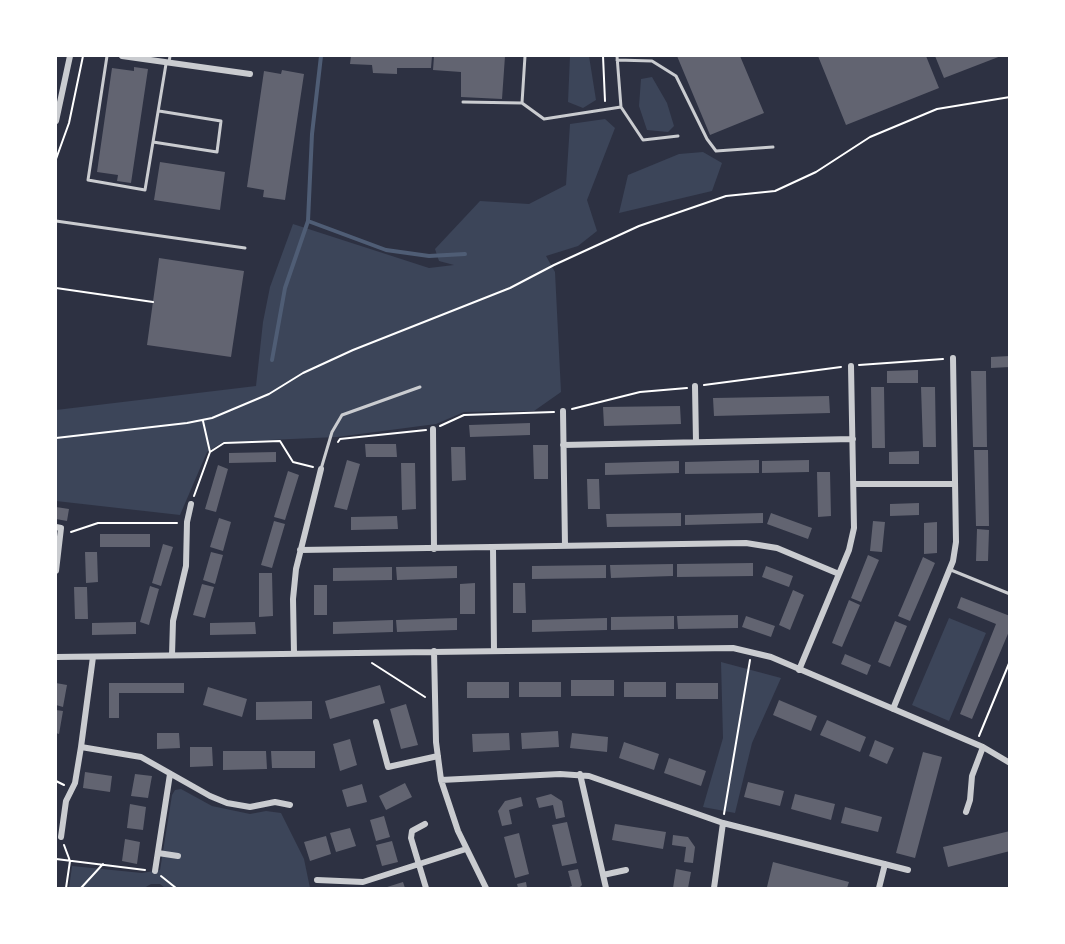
<!DOCTYPE html>
<html>
<head>
<meta charset="utf-8">
<style>
  body { margin:0 }
  #map { position:relative; width:1065px; height:944px; overflow:hidden; background:#2d3142; font-family:Quicksand,sans-serif }
  canvas { display:block }
  .frame { position:absolute; inset:0; border:57px solid #fff; pointer-events:none }
</style>
</head>
<body>
<div id="map">
<canvas width="1065" height="944"></canvas>
<div class="frame"></div>
</div>
<script>
const ctx = document.querySelector('canvas').getContext('2d');
ctx.lineJoin = 'round';
function fillPath(path, color) {
  ctx.fillStyle = color;
  ctx.fill(path, 'evenodd');
}
function shape(rows) {
  const path = new Path2D();
  for (const r of rows) {
    path.moveTo(r[0], r[1]);
    for (let i = 2; i < r.length; i += 2) path.lineTo(r[i], r[i + 1]);
  }
  return path;
}
function stroke(path, color, width, dash) {
  ctx.strokeStyle = color;
  ctx.lineWidth = width;
  ctx.lineCap = dash ? 'butt' : 'round';
  ctx.setLineDash(dash || []);
  ctx.stroke(path);
}
fillPath(shape([
  [570,56,589,56,596,100,583,108,568,102],
  [652,77,667,103,674,126,668,132,647,130,639,106,641,79],
  [605,119,615,128,587,200,597,231,578,246,546,256,555,272,561,392,534,411,464,412,436,424,337,437,223,442,207,452,180,515,56,501,56,410,256,386,263,322,270,287,293,224,429,268,454,265,439,261,435,249,480,201,529,204,566,185,570,124],
  [703,152,722,163,712,191,619,213,628,175,679,154],
  [949,618,986,633,949,721,912,705],
  [721,662,781,678,752,743,735,813,703,807,723,738],
  [181,789,212,806,250,814,266,811,281,813,304,859,310,888,165,888,160,884,151,884,144,888,69,888,72,866,142,873,160,870,172,795,175,790]
]), '#3c4559');
stroke(shape([
  [308,221,386,250,429,256,465,254],
  [272,360,285,288,308,221,312,134,321,56]
]), '#4f5d75', 4);
fillPath(shape([
  [351,56,432,56,431,68,397,68,397,74,373,73,372,65,350,64],
  [434,56,505,56,502,99,461,97,461,72,433,70],
  [677,56,740,56,764,113,710,135],
  [818,56,926,56,939,88,846,125],
  [935,56,1001,56,944,78],
  [134,67,148,69,131,183,117,181,118,175,97,172,112,68,134,71],
  [282,70,304,74,285,200,263,197,264,190,247,187,264,71,281,74],
  [160,162,225,172,220,210,154,200],
  [159,258,244,271,231,357,147,345],
  [1010,356,1010,367,991,368,991,357],
  [918,370,918,383,887,383,887,371],
  [971,371,986,371,987,447,973,447],
  [871,387,884,387,885,448,872,448],
  [921,387,935,387,936,447,923,447],
  [829,396,830,413,714,416,713,398],
  [680,406,681,424,604,426,603,407],
  [530,423,530,435,470,437,469,425],
  [365,444,396,444,397,457,366,457],
  [533,445,548,445,548,479,534,479],
  [451,447,465,447,466,480,452,481],
  [974,450,988,450,989,526,976,526],
  [919,451,919,464,889,464,889,452],
  [276,452,276,462,229,463,229,453],
  [347,460,360,464,347,510,334,507],
  [759,460,759,473,685,474,685,462],
  [809,460,809,472,762,473,762,461],
  [679,461,679,473,605,475,605,463],
  [401,463,415,463,416,509,402,510],
  [218,465,228,469,216,512,205,509],
  [288,471,299,475,285,520,274,517],
  [817,472,830,472,831,516,818,517],
  [587,479,599,479,600,509,588,509],
  [919,503,919,515,890,516,890,504],
  [56,507,69,509,67,521,56,519],
  [681,513,681,526,607,527,606,514],
  [763,513,763,523,685,525,685,515],
  [771,513,812,528,808,539,767,524],
  [397,516,398,529,351,530,351,517],
  [219,518,231,522,223,551,210,547],
  [274,521,285,524,272,568,261,565],
  [873,521,885,522,882,552,870,551],
  [937,522,937,553,924,554,924,523],
  [977,529,989,530,988,561,976,561],
  [100,534,150,534,150,547,100,547],
  [163,544,173,547,161,586,152,583],
  [85,552,97,552,98,582,86,583],
  [211,552,223,555,215,584,203,580],
  [868,555,879,560,861,602,851,598],
  [923,557,935,563,910,621,898,616],
  [753,563,753,576,677,577,677,564],
  [673,564,673,576,611,578,610,565],
  [606,565,606,578,532,579,532,566],
  [457,566,457,578,397,580,396,567],
  [766,566,793,576,789,587,762,577],
  [392,567,392,580,333,581,333,568],
  [259,573,272,573,273,616,259,617],
  [475,583,475,614,460,614,460,584],
  [513,583,525,583,526,613,513,613],
  [202,584,214,587,205,618,193,615],
  [314,585,327,585,327,615,314,615],
  [150,586,159,589,149,625,140,622],
  [74,587,87,587,88,619,75,619],
  [793,590,804,595,790,630,779,625],
  [961,597,1010,616,1010,629,972,719,960,714,996,624,957,608],
  [849,600,860,605,842,647,832,643],
  [738,615,738,628,678,629,677,616],
  [674,616,674,629,611,630,611,617],
  [746,616,775,626,771,637,742,627],
  [457,618,457,630,397,632,396,620],
  [607,618,607,630,532,632,532,620],
  [393,620,393,632,333,634,333,622],
  [895,621,907,626,890,667,878,662],
  [136,622,136,634,92,635,92,623],
  [255,622,256,634,210,635,210,623],
  [845,654,871,665,867,675,841,664],
  [571,680,614,680,614,696,571,696],
  [467,682,509,682,509,698,467,698],
  [519,682,561,682,561,697,519,697],
  [624,682,666,682,666,697,624,697],
  [56,683,67,685,63,707,56,705],
  [109,683,184,683,184,693,119,693,119,718,109,718],
  [676,683,718,683,718,699,676,699],
  [380,685,385,703,330,719,325,701],
  [208,687,247,699,242,717,203,705],
  [779,700,817,716,811,731,773,715],
  [312,701,312,719,256,720,256,702],
  [406,704,418,745,401,749,390,709],
  [56,710,63,711,59,734,56,733],
  [827,720,866,737,860,752,820,735],
  [558,731,559,747,522,749,521,733],
  [157,733,179,733,180,748,157,749],
  [509,733,510,750,473,752,472,734],
  [572,733,608,737,607,752,570,748],
  [350,739,357,765,340,771,333,744],
  [875,740,894,748,887,764,869,756],
  [624,742,659,754,654,770,619,758],
  [190,747,212,747,213,766,190,767],
  [223,751,266,751,267,769,223,770],
  [271,751,315,751,315,768,272,768],
  [923,752,942,757,915,858,896,853],
  [669,758,706,771,701,786,664,773],
  [85,772,112,776,110,792,83,788],
  [135,774,152,776,148,798,131,796],
  [748,782,784,791,780,806,744,797],
  [405,783,412,797,386,810,379,796],
  [362,784,367,802,347,807,342,790],
  [551,794,562,801,565,817,556,819,553,805,539,808,536,798],
  [795,794,835,804,831,820,791,809],
  [521,797,523,806,509,810,512,824,502,826,498,811,505,801],
  [130,804,146,807,143,830,127,828],
  [845,807,882,817,878,832,841,823],
  [384,816,390,837,376,841,370,820],
  [567,822,577,863,562,866,552,825],
  [615,824,666,832,663,849,612,840],
  [350,828,356,846,336,852,330,833],
  [1010,831,1010,851,948,867,943,847],
  [519,833,529,874,515,878,504,837],
  [673,835,688,837,695,847,693,863,684,862,686,847,672,845],
  [326,836,331,854,310,861,304,842],
  [125,839,140,842,137,864,122,861],
  [392,841,398,862,382,866,376,845],
  [773,862,849,882,847,888,767,887],
  [578,869,582,885,579,888,566,888,572,886,568,871],
  [676,869,691,872,688,888,673,888],
  [403,882,405,888,384,888],
  [526,882,527,888,518,888,517,884]
]), '#626471');
stroke(shape([
  [603,56,605,101],
  [56,159,69,123,83,56],
  [56,288,153,302],
  [859,365,943,359],
  [704,385,841,367],
  [572,409,640,392,687,388],
  [203,421,210,452],
  [440,426,464,415,554,412],
  [56,438,187,423,212,418,269,394,303,373,353,350,510,288,554,265,639,226,726,196,775,191,816,172,870,137,937,109,1010,97],
  [338,442,340,439,426,430],
  [194,496,210,452,224,443,280,441,293,462,313,467],
  [71,532,98,523,177,523],
  [372,663,425,697],
  [979,736,1010,661],
  [56,781,64,785],
  [724,814,750,660],
  [64,845,70,861,66,888],
  [56,859,145,870],
  [161,876,176,888],
  [81,888,103,864]
]), '#fff', 2);
stroke(shape([
  [107,56,88,180,145,190,166,64],
  [525,56,522,103,544,119,621,107],
  [617,56,621,107,643,140,678,136],
  [617,60,652,61,676,76,707,139,716,151,773,147],
  [169,62,170,56],
  [463,102,522,103],
  [153,142,217,152,221,121,159,111],
  [56,221,245,248],
  [321,469,332,432,342,415,420,387],
  [951,570,1010,594]
]), '#caccd0', 3);
stroke(shape([
  [122,56,250,74],
  [56,121,70,56],
  [695,386,696,442],
  [563,411,565,546],
  [433,429,434,549],
  [563,445,853,439],
  [854,484,955,484],
  [56,527,61,528,56,571],
  [493,548,494,651],
  [300,550,746,543,777,548,839,574],
  [434,651,436,742,441,780,458,831,486,888],
  [294,653,293,599,296,569,321,469],
  [172,655,173,621,186,566,187,522,191,504],
  [56,657,733,648,771,657,983,747,1010,763],
  [93,657,81,747,141,757,210,796,227,803,250,807,275,802,290,805],
  [799,670,849,550,854,528,851,366],
  [893,709,953,561,956,542,953,358],
  [376,722,388,767,438,756],
  [580,774,606,888],
  [441,780,560,774,589,776,723,823,908,870],
  [966,812,970,800,972,776,983,747],
  [425,824,412,831,411,838,426,888],
  [61,837,66,801,75,783,81,747],
  [158,853,178,856],
  [155,871,170,774],
  [603,875,626,870],
  [317,880,363,882,466,849],
  [714,888,723,823],
  [879,888,885,864]
]), '#caccd0', 6);
</script>
</body>
</html>
